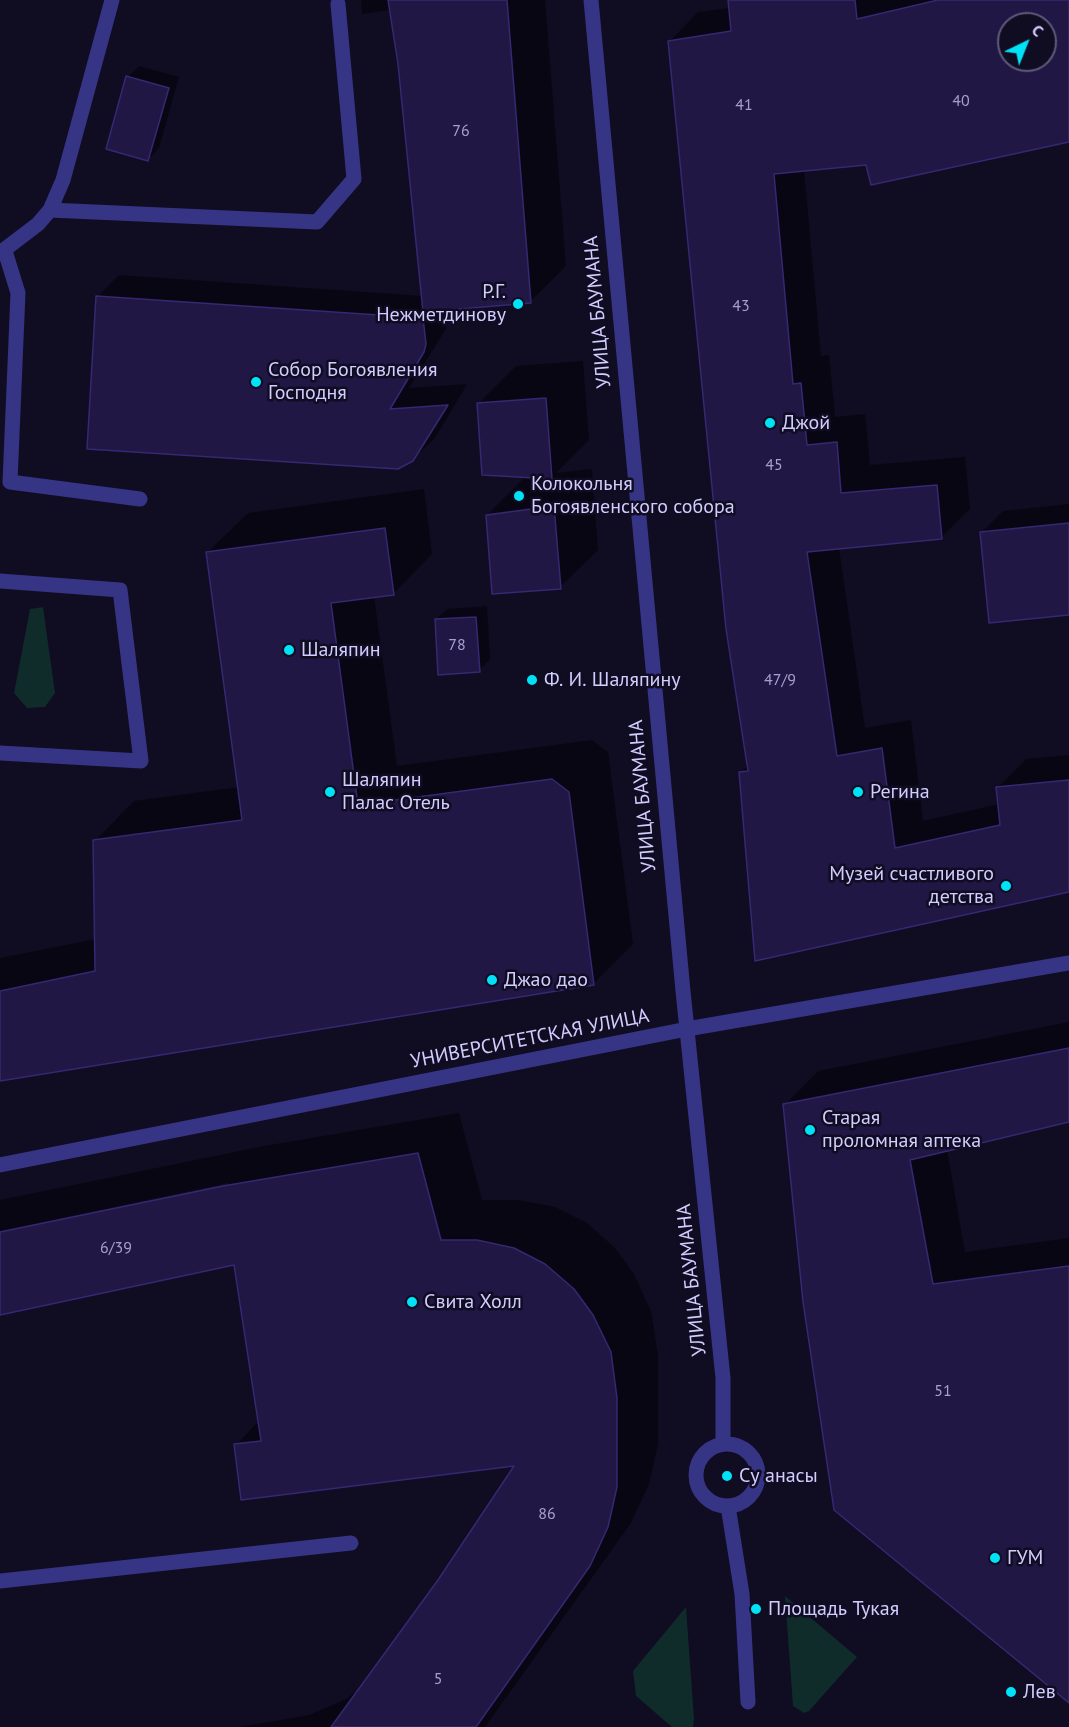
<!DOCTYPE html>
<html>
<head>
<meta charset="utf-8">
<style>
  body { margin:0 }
  #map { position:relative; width:1069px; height:1727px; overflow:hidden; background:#100c22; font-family:"PT Sans",sans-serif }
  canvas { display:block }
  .north { position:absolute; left:997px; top:12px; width:60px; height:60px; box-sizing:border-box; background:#100c22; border:2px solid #5e597a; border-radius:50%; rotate:43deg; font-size:16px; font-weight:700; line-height:24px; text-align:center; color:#d2cdff }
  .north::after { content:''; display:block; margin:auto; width:21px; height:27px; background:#00e2f8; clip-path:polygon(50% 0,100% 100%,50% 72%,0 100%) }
</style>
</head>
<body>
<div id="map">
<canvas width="1069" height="1727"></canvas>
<div class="north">С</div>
</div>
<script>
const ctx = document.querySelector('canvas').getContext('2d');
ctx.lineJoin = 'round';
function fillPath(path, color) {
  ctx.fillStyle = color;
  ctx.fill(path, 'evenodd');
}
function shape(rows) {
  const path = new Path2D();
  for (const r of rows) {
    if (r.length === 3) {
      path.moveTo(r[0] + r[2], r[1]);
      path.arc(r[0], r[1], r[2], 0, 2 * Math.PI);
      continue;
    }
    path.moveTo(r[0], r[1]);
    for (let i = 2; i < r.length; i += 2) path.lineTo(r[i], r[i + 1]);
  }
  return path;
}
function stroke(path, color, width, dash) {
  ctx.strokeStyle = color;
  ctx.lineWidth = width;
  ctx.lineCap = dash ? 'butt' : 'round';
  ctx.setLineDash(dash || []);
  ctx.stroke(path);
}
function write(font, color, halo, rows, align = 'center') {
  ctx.font = font + ' "PT Sans",sans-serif';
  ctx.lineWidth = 5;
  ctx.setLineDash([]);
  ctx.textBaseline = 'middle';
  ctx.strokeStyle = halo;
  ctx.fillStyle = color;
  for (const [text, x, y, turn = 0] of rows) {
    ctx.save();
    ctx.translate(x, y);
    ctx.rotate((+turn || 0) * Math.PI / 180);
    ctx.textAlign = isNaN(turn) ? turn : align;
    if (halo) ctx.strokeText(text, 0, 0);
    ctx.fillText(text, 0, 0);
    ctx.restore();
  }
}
fillPath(shape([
  [43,607,55,693,45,707,27,708,14,693,30,609],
  [785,1596,857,1657,809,1711,804,1713,793,1706],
  [686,1607,694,1719,693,1727,672,1727,636,1696,633,1671]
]), '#0f2c2b');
fillPath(shape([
  [361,0,545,0,566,266,530,302,446,308,446,329,409,388,467,384,435,438,412,460,97,297,119,275,423,296,399,64,391,10,362,14],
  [729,0,1069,0,1069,141,804,170,821,356,829,355,835,417,865,414,870,465,965,457,970,509,941,538,839,548,865,728,911,720,923,821,999,804,997,788,1026,759,1069,755,1069,891,757,959,740,773,748,765,670,41,698,12,730,8],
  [1009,24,1045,24,1045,60,1009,60],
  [139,66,179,77,159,148,148,159,128,77],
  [583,361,589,440,556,473,592,469,598,550,560,587,487,515,526,476,478,404,516,366],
  [424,489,432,554,393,594,374,596,397,766,592,740,608,752,633,944,593,984,0,1079,0,958,96,939,95,841,134,801,239,787,208,552,248,513],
  [1069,504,1069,614,981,533,1003,511],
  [487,606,490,659,479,670,436,619,447,609],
  [1069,1022,1069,1121,947,1150,965,1252,1069,1238,1069,1701,785,1105,818,1071],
  [459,1113,482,1200,519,1200,555,1207,587,1223,615,1248,634,1274,651,1311,658,1356,658,1444,649,1484,631,1523,485,1727,240,1727,309,1715,346,1699,362,1687,439,1581,517,1465,236,1445,259,1421,236,1263,0,1314,0,1234,229,1186,228,1183,0,1231,0,1200,264,1146]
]), '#0007');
const building = shape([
  [388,0,507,0,531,303,423,312,398,64,388,0],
  [728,0,855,0,857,19,938,0,1069,0,1069,142,871,185,866,165,774,174,793,384,801,383,807,445,837,442,841,493,937,485,942,539,807,552,837,756,882,748,895,848,1000,825,996,787,1069,780,1069,892,755,961,739,772,748,771,726,629,668,41,731,31,728,0],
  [1009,24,1045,24,1045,60,1009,60,1009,24],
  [126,76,169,88,148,161,106,149,126,76],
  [96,296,423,318,426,344,424,352,390,409,448,405,413,461,398,469,87,449,96,296],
  [546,398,552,479,482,475,477,403,546,398],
  [554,506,561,589,492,594,486,515,554,506],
  [1069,523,1069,615,989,623,980,532,1069,523],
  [385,528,394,595,331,603,358,805,552,779,569,792,594,985,0,1081,0,991,95,971,93,840,242,820,206,552,385,528],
  [476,617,480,672,438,675,435,619,476,617],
  [1069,1048,1069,1122,910,1160,933,1284,1069,1266,1069,1703,834,1510,803,1302,783,1104,1069,1048],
  [418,1153,441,1240,477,1240,514,1248,545,1264,574,1289,593,1315,611,1352,617,1398,617,1487,608,1527,590,1566,476,1727,331,1727,438,1580,514,1466,241,1500,234,1444,261,1441,234,1265,0,1315,0,1232,223,1186,418,1153]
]);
fillPath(building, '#201744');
stroke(building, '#362872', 1.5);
stroke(shape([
  [50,210,317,222,354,179,338,4],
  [5,251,18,293,10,482,140,499],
  [0,253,38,224,50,210,63,180,112,0],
  [0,581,120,590,141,761,0,753],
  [0,1581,351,1543]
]), '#363484', 15);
stroke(shape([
  [591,0,683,991,723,1378,723,1444],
  [0,1165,687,1029,1069,963],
  [727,1475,31],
  [728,1506,742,1594,748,1702]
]), '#363484', 15);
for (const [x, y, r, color] of [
  [518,304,6,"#00e2f8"],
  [256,382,6,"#00e2f8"],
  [770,423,6,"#00e2f8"],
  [519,496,6,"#00e2f8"],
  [289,650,6,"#00e2f8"],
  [532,680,6,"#00e2f8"],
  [330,792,6,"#00e2f8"],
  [858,792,6,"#00e2f8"],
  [1006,886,6,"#00e2f8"],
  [492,980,6,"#00e2f8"],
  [810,1130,6,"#00e2f8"],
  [412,1302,6,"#00e2f8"],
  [727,1476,6,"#00e2f8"],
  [995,1558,6,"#00e2f8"],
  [756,1609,6,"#00e2f8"],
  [1011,1692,6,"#00e2f8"]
]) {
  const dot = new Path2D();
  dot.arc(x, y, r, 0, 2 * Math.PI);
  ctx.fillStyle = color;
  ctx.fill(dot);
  stroke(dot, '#100c22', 2);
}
write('16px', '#a6a0d0', null, [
  ["40",961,101],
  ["41",744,105],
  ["76",461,131],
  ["43",741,306],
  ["45",774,465],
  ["78",457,645],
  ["47/9",780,680],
  ["6/39",116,1248],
  ["51",943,1391],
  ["86",547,1514],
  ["5",438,1679]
]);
write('20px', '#d2cdff', '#100c22', [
  ["Р.Г.",506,292,"right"],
  ["Нежметдинову",506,315,"right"],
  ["Собор Богоявления",268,370],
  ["Господня",268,393],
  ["Джой",782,423],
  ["Колокольня",531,484],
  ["Богоявленского собора",531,507],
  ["Шаляпин",301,650],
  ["Ф. И. Шаляпину",544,680],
  ["Шаляпин",342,780],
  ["Палас Отель",342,803],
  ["Регина",870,792],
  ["Музей счастливого",994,874,"right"],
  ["детства",994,897,"right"],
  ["Джао дао",504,980],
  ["Старая",822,1118],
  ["проломная аптека",822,1141],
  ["Свита Холл",424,1302],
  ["Су анасы",739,1476],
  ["ГУМ",1007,1558],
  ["Площадь Тукая",768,1609],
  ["Лев",1023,1692]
], 'left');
write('20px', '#d2cdff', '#100c22', [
  ["УЛИЦА БАУМАНА",598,312,-95],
  ["УЛИЦА БАУМАНА",643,796,-95],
  ["УНИВЕРСИТЕТСКАЯ УЛИЦА",530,1039,-11],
  ["УЛИЦА БАУМАНА",692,1280,-96]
]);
</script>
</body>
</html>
